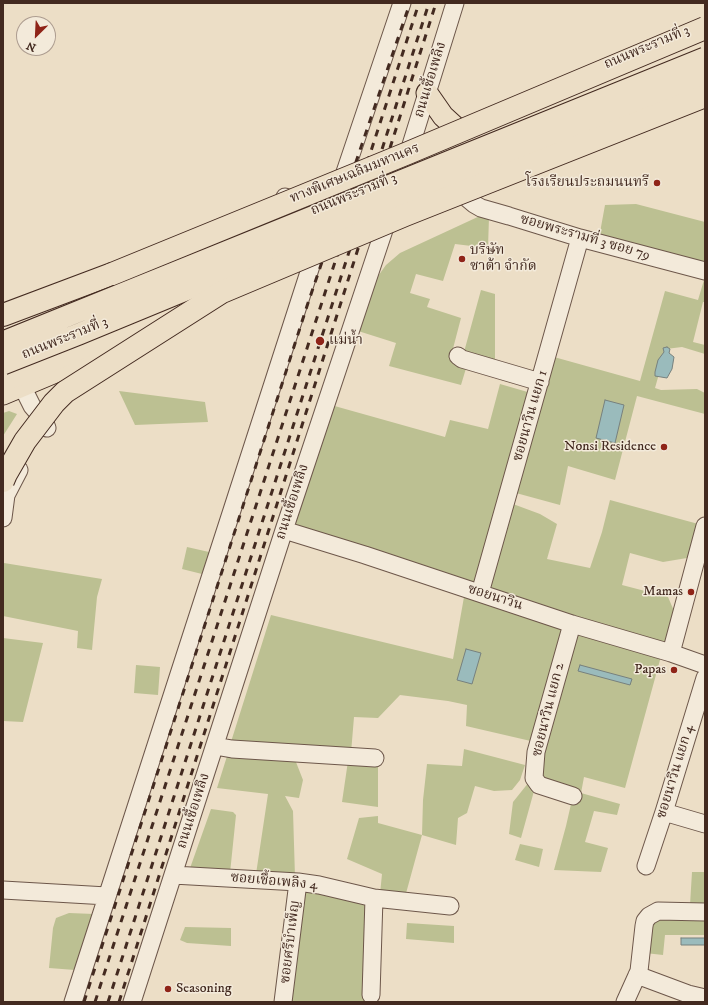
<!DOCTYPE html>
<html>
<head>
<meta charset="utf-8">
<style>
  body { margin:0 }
  #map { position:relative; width:708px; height:1005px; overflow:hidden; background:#ecdec6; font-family:"IM FELL DW Pica",serif }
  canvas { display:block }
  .frame { position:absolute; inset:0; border:4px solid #432a20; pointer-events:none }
  .north { position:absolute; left:16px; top:16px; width:40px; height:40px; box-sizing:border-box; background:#f3eada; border:1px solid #ad9d90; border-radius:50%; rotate:204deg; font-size:11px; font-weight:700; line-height:16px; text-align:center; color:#432a20 }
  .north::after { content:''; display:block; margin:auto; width:14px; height:18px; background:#8f2418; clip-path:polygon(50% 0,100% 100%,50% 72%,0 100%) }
</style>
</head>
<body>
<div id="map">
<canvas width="708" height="1005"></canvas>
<div class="frame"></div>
<div class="north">N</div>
</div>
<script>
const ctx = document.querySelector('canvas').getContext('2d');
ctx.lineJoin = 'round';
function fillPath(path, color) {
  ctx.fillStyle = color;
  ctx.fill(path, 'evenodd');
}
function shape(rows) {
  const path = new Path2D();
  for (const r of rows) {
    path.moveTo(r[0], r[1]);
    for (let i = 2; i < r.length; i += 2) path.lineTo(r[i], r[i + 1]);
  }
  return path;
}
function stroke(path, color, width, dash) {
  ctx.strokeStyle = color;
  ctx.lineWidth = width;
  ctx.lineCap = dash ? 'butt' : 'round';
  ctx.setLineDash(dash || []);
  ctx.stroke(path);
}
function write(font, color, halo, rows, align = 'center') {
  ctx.font = font + ' "IM FELL DW Pica","Noto Serif Thai",serif';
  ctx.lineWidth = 3;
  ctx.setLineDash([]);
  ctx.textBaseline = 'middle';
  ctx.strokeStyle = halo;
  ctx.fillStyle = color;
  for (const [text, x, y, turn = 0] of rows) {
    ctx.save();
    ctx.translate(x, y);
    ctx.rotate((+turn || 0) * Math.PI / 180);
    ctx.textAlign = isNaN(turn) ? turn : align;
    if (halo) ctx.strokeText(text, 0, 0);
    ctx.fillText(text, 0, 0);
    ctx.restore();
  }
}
fillPath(shape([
  [636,204,705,222,705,264,599,238,605,205],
  [482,215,489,217,488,248,455,244,443,281,416,274,410,293,430,299,427,307,461,318,450,360,467,365,461,385,389,366,396,343,355,330,368,290,386,265,400,253],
  [704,280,705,280,705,302,703,302,693,342,705,345,705,354,682,347,666,349,655,388,661,390,697,389,705,393,705,414,637,396,615,480,568,466,560,505,516,493,554,357,640,381,665,291,698,300],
  [481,290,495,294,495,361,464,352],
  [500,384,531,393,476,585,293,525,331,405,445,437,450,420,488,429],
  [119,391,205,402,208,422,135,425],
  [9,411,17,414,3,436,3,413],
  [610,500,702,525,693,557,663,562,630,553,622,585,668,597,677,618,665,647,494,590,491,586,513,504,540,514,557,524,547,559,590,568,602,532],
  [187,547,209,552,202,574,182,569],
  [4,563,102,579,97,597,92,650,77,648,78,631,3,616],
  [464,597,568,627,535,742,466,726,467,705,448,701,400,695,378,718,354,717,351,753,230,745,271,615,453,659],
  [574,628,660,654,660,660,625,788,584,777,581,793,620,804,617,815,594,811,585,842,608,848,601,872,554,870,566,826,574,791,540,780,543,746],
  [3,638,43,643,23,722,3,721],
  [136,665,160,667,158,695,134,693],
  [464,749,525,765,520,780,512,790,494,791,475,786,467,813,458,818,456,845,422,835,405,897,380,894,382,874,347,859,359,818,378,816,378,823,422,835,423,800,427,764,462,766],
  [228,753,294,757,303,780,299,798,285,796,293,811,295,877,256,874,268,794,217,788],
  [348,761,378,763,378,807,342,802],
  [529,782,534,791,521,838,509,834,513,802],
  [211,809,233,812,236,815,230,873,189,871],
  [520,844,543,849,539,867,515,860],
  [692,872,705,872,705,905,690,905],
  [301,886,368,899,366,1002,287,1002],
  [69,913,94,914,75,970,49,968,53,928,56,918],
  [705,914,705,935,665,935,663,955,645,953,649,920],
  [407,923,454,926,454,943,406,939],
  [185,927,231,928,231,946,187,943,180,940]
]), '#bcc092');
const water = shape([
  [667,347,670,349,669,353,674,357,672,369,667,378,655,376,655,372,658,360,664,352,663,348,667,347],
  [605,400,624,405,615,443,596,438,605,400],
  [466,649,481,653,472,684,457,680,466,649],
  [580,665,632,679,630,685,578,671,580,665],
  [681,938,705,938,705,945,681,945,681,938]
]);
fillPath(water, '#9abbbc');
stroke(water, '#77817e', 1);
const minor = shape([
  [340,187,402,3],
  [397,190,455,3],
  [468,199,474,204,481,208,509,216,580,238,705,271],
  [458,356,462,359,540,382],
  [22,386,32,406,44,420,47,428],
  [3,518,6,495,19,470],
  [284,530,365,555,572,624,671,653,705,665],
  [480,593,580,238],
  [572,624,536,752,534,778,539,785,573,796],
  [671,653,705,526],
  [215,746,232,749,375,758],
  [664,812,705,824],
  [646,866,664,812,705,678],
  [173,875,298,882,319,885,374,898,450,906],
  [3,890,107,896],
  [637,975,688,994,705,998],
  [371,995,374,898],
  [73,1002,320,238,316,217,305,206,285,197],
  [132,1002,285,527,389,215],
  [283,1002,298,882],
  [625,1002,639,971,644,926,645,921,649,916,658,911,705,912]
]);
const major = shape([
  [427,93,443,116,455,127],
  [3,394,141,336]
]);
const highway = shape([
  [3,315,112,274],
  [3,381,104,338,196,302]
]);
stroke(minor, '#6d574a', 19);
stroke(major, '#432a20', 23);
stroke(highway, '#432a20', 24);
stroke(minor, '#f3eada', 17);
stroke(major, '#ecdec6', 21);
stroke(highway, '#ecdec6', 22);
stroke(shape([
  [84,1002,307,306,410,3],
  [95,1002,419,3],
  [108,1002,429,3],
  [119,1002,436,3]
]), '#432a20', 3, [7, 7]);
const majorBridge = shape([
  [3,342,705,58],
  [3,364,79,334,705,76]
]);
const highwayBridge = shape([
  [112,274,408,153,705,28],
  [3,481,6,474,25,441,54,403,65,392,222,292,405,215,705,96]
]);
stroke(majorBridge, '#432a20', 23, []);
stroke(highwayBridge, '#432a20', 24, []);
stroke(majorBridge, '#ecdec6', 21);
stroke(highwayBridge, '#ecdec6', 22);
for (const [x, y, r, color] of [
  [657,183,4,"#8f2418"],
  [462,259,4,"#8f2418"],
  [320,341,5,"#8f2418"],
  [664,447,4,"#8f2418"],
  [691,592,4,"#8f2418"],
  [674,670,4,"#8f2418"],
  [168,989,4,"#8f2418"]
]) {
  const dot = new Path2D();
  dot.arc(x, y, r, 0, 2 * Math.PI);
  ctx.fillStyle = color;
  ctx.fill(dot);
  stroke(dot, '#f3eada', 1.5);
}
write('14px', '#432a20', '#f3eada', [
  ["ถนนพระรามที่ 3",647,48,-23],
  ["ถนนเชื้อเพลิง",431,80,-73],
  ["ทางพิเศษเฉลิมมหานคร",355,174,-22],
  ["ถนนพระรามที่ 3",354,195,-22],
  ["ซอยพระรามที่ 3 ซอย 79",585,238,16],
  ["ถนนพระรามที่ 3",65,339,-22],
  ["ซอยนาวิน แยก 1",531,416,-74],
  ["ถนนเชื้อเพลิง",293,502,-72],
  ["ซอยนาวิน",495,598,18],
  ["ซอยนาวิน แยก 2",549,710,-76],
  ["ซอยนาวิน แยก 4",676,772,-73],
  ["ถนนเชื้อเพลิง",194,811,-72],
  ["ซอยเชื้อเพลิง 4",274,882,5],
  ["ซอยศรีบำเพ็ญ",291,942,-83]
]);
write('14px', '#432a20', '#f3eada', [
  ["โรงเรียนประถมนนทรี",649,183],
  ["บริษัท",470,251,"left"],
  ["ซาต้า จำกัด",470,267,"left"],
  ["แม่น้ำ",329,341,"left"],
  ["Nonsi Residence",656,447],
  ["Mamas",683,592],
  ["Papas",666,670],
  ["Seasoning",176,989,"left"]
], 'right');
</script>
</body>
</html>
